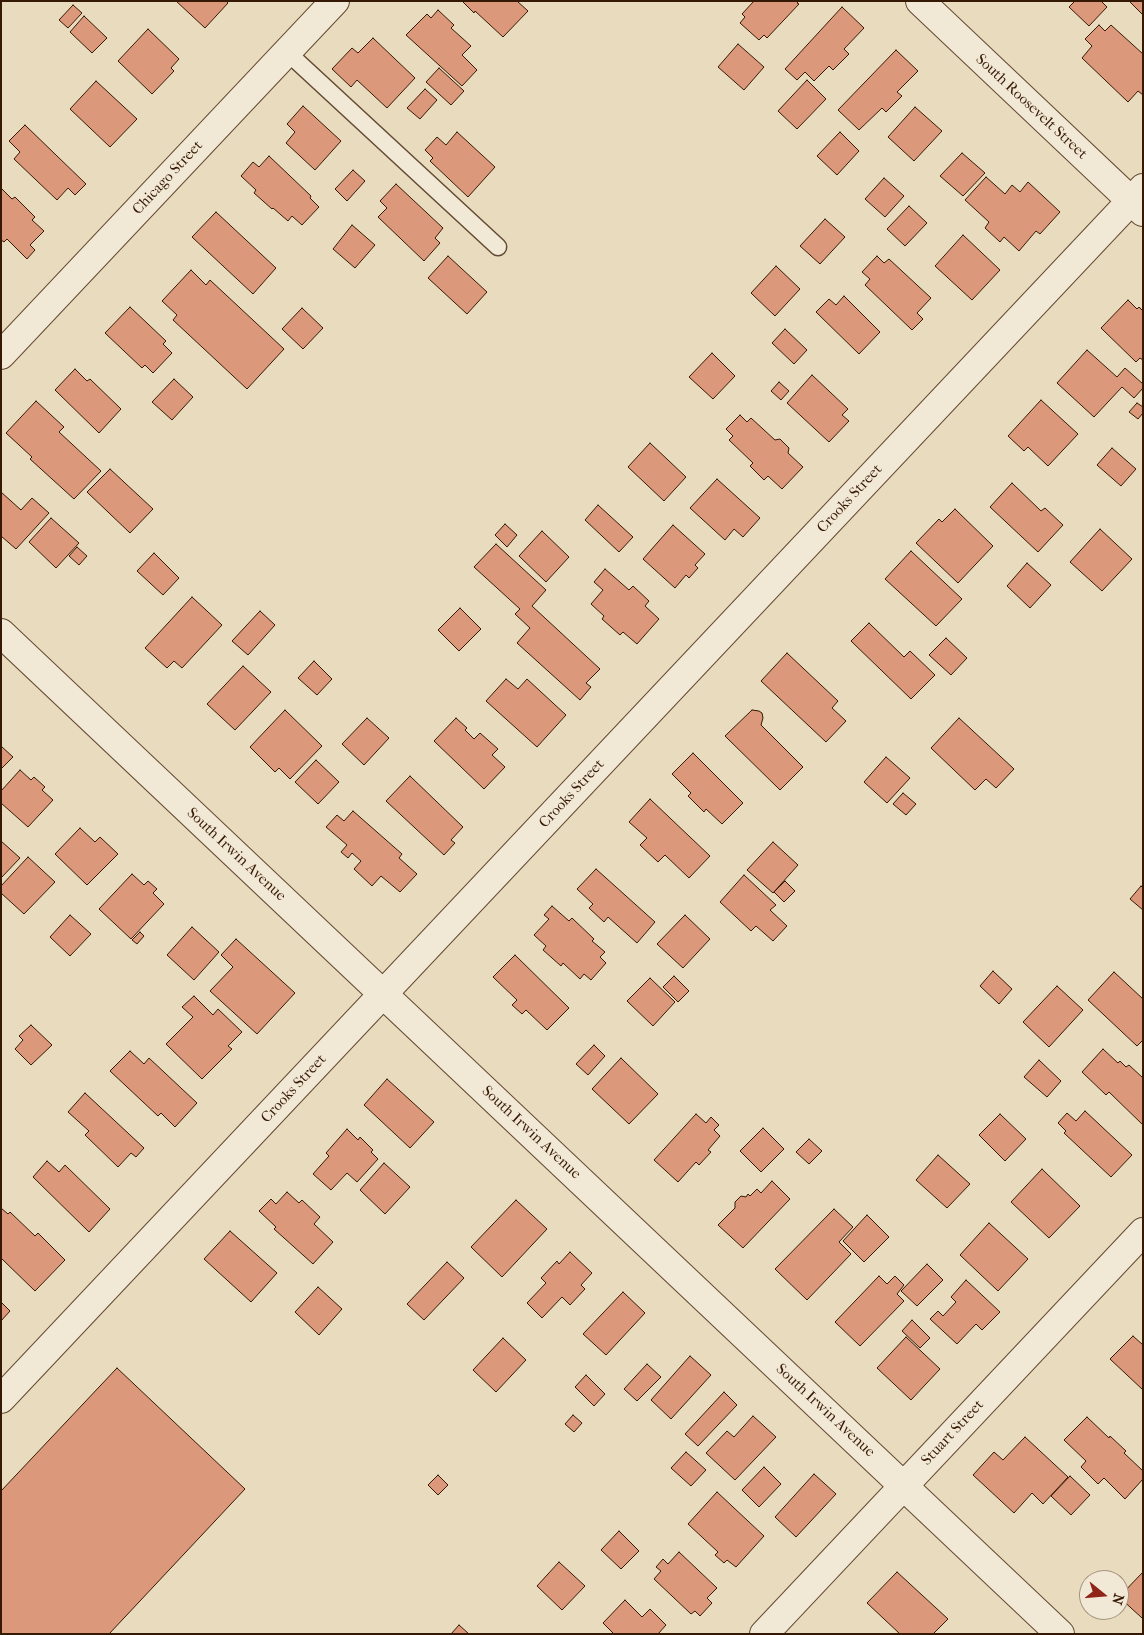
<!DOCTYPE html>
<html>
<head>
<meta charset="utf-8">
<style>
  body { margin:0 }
  #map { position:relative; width:1144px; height:1635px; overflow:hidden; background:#e9dcbe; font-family:"IM FELL French Canon",serif }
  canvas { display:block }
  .frame { position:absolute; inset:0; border:2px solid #361904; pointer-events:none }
  .north { position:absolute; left:1079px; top:1570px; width:50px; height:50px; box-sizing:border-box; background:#f1e8d5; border:1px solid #a69581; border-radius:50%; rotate:107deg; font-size:14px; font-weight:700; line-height:20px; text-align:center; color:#361904 }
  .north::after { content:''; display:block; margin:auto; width:18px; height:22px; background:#8f2418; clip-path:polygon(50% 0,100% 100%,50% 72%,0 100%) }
</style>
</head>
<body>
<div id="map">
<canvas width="1144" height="1635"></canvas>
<div class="frame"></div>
<div class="north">N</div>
</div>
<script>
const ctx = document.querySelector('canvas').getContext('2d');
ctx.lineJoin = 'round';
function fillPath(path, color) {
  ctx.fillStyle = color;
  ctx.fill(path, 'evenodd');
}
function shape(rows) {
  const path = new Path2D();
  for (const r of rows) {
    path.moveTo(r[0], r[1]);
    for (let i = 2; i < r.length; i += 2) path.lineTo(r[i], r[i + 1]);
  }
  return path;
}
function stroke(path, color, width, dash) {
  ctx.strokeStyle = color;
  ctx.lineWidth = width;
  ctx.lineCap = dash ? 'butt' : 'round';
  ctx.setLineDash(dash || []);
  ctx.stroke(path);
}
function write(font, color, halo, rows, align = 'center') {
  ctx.font = font + ' "IM FELL French Canon",serif';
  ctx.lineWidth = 4.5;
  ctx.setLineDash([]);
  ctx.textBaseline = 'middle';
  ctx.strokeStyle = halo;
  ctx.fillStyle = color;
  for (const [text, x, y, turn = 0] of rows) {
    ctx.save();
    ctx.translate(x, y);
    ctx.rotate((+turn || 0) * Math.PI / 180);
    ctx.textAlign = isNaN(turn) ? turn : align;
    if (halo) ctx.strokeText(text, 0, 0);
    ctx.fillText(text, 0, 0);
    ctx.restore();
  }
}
const building = shape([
  [176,1,226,1,228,3,205,28,176,1],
  [462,1,517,1,528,11,503,37,475,11,474,13,462,1],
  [754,1,799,1,797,3,799,4,767,38,764,35,759,40,740,23,745,17,742,14,754,1],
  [1075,1,1101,1,1107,7,1089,26,1069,7,1075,1],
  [1129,1,1143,1,1143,15,1129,1],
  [73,5,82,13,68,28,59,20,73,5],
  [842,7,864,28,844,49,849,54,833,70,829,66,814,81,805,72,797,80,785,69,842,7],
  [438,10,454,25,451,28,471,46,462,55,477,70,462,86,406,35,427,14,431,18,438,10],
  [84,16,107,38,92,53,70,32,84,16],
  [1099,25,1105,31,1111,25,1143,54,1143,95,1138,91,1128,102,1082,58,1092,46,1085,39,1099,25],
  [148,29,179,59,171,68,174,71,152,94,118,61,148,29],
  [373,38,415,78,387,108,357,80,351,87,332,69,352,48,358,53,373,38],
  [738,44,764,67,744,90,718,67,738,44],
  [896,50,918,71,897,92,902,96,886,112,882,108,859,130,838,110,896,50],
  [439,68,464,91,451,105,426,82,439,68],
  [807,80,826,99,797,129,778,111,807,80],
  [96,81,137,119,110,147,70,109,96,81],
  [425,89,437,100,420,119,407,108,425,89],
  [303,106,341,141,315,170,286,143,295,132,287,124,303,106],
  [915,107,942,131,914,161,888,137,915,107],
  [25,125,86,184,75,195,68,188,57,200,14,159,20,152,9,141,25,125],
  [457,132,495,167,468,197,430,161,433,158,425,150,437,137,446,145,457,132],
  [840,132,859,151,837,175,817,156,840,132],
  [962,153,985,173,963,196,940,176,962,153],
  [269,156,311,196,310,198,319,207,302,225,292,216,288,221,273,208,272,209,254,193,256,190,241,176,253,162,259,167,269,156],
  [353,170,365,181,347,201,335,189,353,170],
  [986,177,1005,194,1012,185,1020,192,1028,182,1060,212,1040,234,1036,231,1019,251,1004,237,1000,242,985,228,989,222,965,200,986,177],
  [884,178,904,196,885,217,865,199,884,178],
  [396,184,443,228,435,238,440,243,424,261,378,217,387,208,380,201,396,184],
  [1,188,12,199,15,197,35,217,32,220,44,231,30,245,35,250,27,259,7,239,4,242,1,240,1,188],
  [909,206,927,223,905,246,887,229,909,206],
  [216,212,276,268,253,294,192,237,216,212],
  [825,219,845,237,820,264,800,246,825,219],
  [352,225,375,245,355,268,333,249,352,225],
  [963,235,1000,270,972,300,935,266,963,235],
  [448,256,487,292,467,314,428,278,448,256],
  [877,256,884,263,889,259,931,298,917,313,923,319,912,330,865,285,870,279,862,272,877,256],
  [776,266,800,289,775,316,751,293,776,266],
  [191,270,206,285,210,280,284,349,247,389,173,320,177,315,162,301,191,270],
  [844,296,880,332,859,354,816,312,829,299,836,305,844,296],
  [1128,300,1137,309,1139,307,1143,311,1143,360,1140,358,1136,362,1101,328,1128,300],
  [130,307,166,341,163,344,172,353,153,373,145,365,142,368,105,333,130,307],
  [302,308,323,328,303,349,282,329,302,308],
  [785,329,807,350,794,364,772,343,785,329],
  [1087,350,1117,377,1125,368,1143,384,1143,388,1134,398,1122,387,1094,417,1057,383,1087,350],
  [712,353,735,376,713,399,689,377,712,353],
  [75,369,87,381,90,379,121,409,99,433,55,390,75,369],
  [812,375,848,409,842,415,849,421,829,442,787,403,812,375],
  [174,379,193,397,172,420,152,402,174,379],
  [779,382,789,391,781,400,771,391,779,382],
  [1041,400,1078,434,1048,466,1028,447,1024,451,1008,436,1041,400],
  [36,401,64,427,59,432,101,471,74,499,30,459,32,457,6,433,36,401],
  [1137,403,1143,407,1143,413,1138,419,1129,412,1137,403],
  [740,415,747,422,751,418,775,440,780,439,789,448,788,453,803,467,782,489,768,476,764,480,750,466,753,463,729,440,733,436,726,429,740,415],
  [650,443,686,477,664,501,628,467,650,443],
  [1112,448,1136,469,1121,486,1097,465,1112,448],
  [110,469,153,509,130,533,87,492,110,469],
  [717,479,760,518,743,537,734,529,725,540,690,508,717,479],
  [1012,483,1041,511,1045,508,1063,525,1038,552,990,507,1012,483],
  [1,492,21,510,32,498,49,513,16,549,1,536,1,492],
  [598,505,633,537,619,552,585,520,598,505],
  [955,509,993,546,958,583,916,543,939,519,942,522,955,509],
  [51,518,79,543,56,568,29,542,51,518],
  [505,524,517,535,507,547,495,535,505,524],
  [673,525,705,554,695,565,698,568,689,578,686,575,675,588,643,559,673,525],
  [1100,529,1132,559,1102,591,1070,562,1100,529],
  [542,531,569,557,546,582,519,556,542,531],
  [496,544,546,590,532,606,600,669,586,683,591,687,580,700,517,643,530,628,515,614,520,609,474,567,496,544],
  [77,547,87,556,79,565,69,556,77,547],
  [911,551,962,599,936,626,885,579,911,551],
  [154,553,179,578,163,595,137,571,154,553],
  [1027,563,1051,585,1030,608,1007,586,1027,563],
  [605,569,629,590,633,586,649,601,645,606,659,619,637,644,623,632,620,635,602,619,604,616,591,604,603,590,594,582,605,569],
  [192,597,222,625,182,668,174,661,167,668,145,648,192,597],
  [460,608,481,629,459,651,438,630,460,608],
  [260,611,275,625,248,655,232,641,260,611],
  [869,623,904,657,910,651,935,675,911,699,851,641,869,623],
  [946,638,967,658,951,675,929,655,946,638],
  [787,653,838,701,832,708,846,721,826,742,761,681,787,653],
  [314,661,332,679,317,695,298,678,314,661],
  [243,666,271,692,235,730,207,704,243,666],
  [506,679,518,689,527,679,566,715,537,747,486,701,506,679],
  [285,710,322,746,290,779,279,768,275,772,250,747,285,710],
  [752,710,759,711,762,713,763,718,761,725,803,767,780,790,725,736,752,710],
  [367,718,389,738,364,765,342,744,367,718],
  [456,718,467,728,465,730,474,739,480,733,498,749,492,755,505,767,484,789,434,741,456,718],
  [959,718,1014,769,996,788,986,779,975,790,931,748,959,718],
  [1,746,13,757,1,769,1,746],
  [693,753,743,803,722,824,706,809,704,812,688,796,691,793,672,774,693,753],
  [886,757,910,778,887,803,864,782,886,757],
  [316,760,339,782,318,804,295,782,316,760],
  [20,770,31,780,34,777,45,787,42,790,53,800,28,827,1,803,1,791,20,770],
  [410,776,463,827,451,840,455,843,444,855,386,801,410,776],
  [903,793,916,804,906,815,893,804,903,793],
  [650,799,710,856,689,878,665,855,658,862,640,845,647,838,629,822,650,799],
  [353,811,402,854,399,858,417,874,400,892,381,876,372,886,354,869,361,861,352,853,348,858,341,852,347,845,326,827,337,815,344,821,353,811],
  [80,828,95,842,100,837,118,854,87,885,55,854,80,828],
  [1,841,20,858,1,878,1,841],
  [773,842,798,865,773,893,747,870,773,842],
  [28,857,55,882,24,914,1,893,1,886,28,857],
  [596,869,655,922,637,943,608,917,604,922,589,908,593,904,577,889,596,869],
  [132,874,144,885,148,881,157,889,153,893,164,904,131,939,99,909,132,874],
  [744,875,776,905,770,910,787,926,773,941,756,926,751,931,720,902,744,875],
  [785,881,795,891,784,902,774,892,785,881],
  [1141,886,1143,888,1143,910,1130,899,1141,886],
  [552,906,569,921,572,918,594,939,592,941,605,952,600,957,606,963,591,980,584,974,580,979,563,963,561,966,543,950,546,946,534,935,549,919,544,915,552,906],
  [70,915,91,934,70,956,50,937,70,915],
  [685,915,710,939,683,968,657,944,685,915],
  [192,927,219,952,194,980,167,955,192,927],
  [140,932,144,936,137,944,132,940,140,932],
  [236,939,295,993,257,1034,210,991,233,967,221,955,236,939],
  [515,955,569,1008,547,1030,526,1010,522,1014,512,1005,517,1000,493,977,515,955],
  [993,971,1012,989,999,1004,980,986,993,971],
  [1114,972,1143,999,1143,1040,1137,1046,1088,1000,1114,972],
  [674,976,689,991,678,1002,663,987,674,976],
  [650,978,675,1002,653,1026,627,1001,650,978],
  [1057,986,1083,1010,1049,1047,1023,1022,1057,986],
  [194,996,213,1015,218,1009,242,1032,228,1046,232,1049,202,1079,166,1044,193,1017,182,1007,194,996],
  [31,1025,52,1045,31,1065,15,1049,23,1040,19,1036,31,1025],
  [594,1045,605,1056,588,1075,576,1064,594,1045],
  [1103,1049,1118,1063,1120,1061,1126,1067,1129,1065,1143,1078,1143,1125,1109,1092,1106,1095,1082,1072,1103,1049],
  [130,1051,144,1064,149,1058,197,1103,175,1127,161,1113,158,1116,110,1071,130,1051],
  [621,1058,658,1094,629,1124,592,1089,621,1058],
  [1039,1060,1061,1081,1047,1097,1024,1077,1039,1060],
  [387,1079,434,1122,410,1148,364,1105,387,1079],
  [85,1093,144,1148,136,1157,131,1153,118,1167,85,1135,89,1131,68,1112,85,1093],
  [1085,1111,1132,1155,1111,1177,1064,1133,1066,1131,1058,1123,1067,1113,1076,1121,1085,1111],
  [696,1114,706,1123,711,1117,719,1125,714,1130,720,1136,708,1150,711,1152,699,1165,696,1162,678,1182,654,1160,696,1114],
  [1000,1114,1026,1139,1005,1161,979,1135,1000,1114],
  [763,1128,784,1149,761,1172,740,1151,763,1128],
  [347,1129,358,1140,360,1137,373,1150,371,1152,378,1159,357,1182,347,1173,331,1190,313,1174,329,1156,326,1153,347,1129],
  [809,1139,822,1151,809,1164,796,1152,809,1139],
  [938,1155,970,1184,947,1208,916,1180,938,1155],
  [47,1161,59,1172,65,1165,110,1209,89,1232,33,1177,47,1161],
  [384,1163,410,1187,385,1214,360,1190,384,1163],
  [1042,1169,1080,1206,1049,1238,1011,1202,1042,1169],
  [772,1181,790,1199,743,1248,718,1225,735,1208,735,1202,741,1196,746,1197,748,1194,750,1196,757,1189,761,1193,772,1181],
  [287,1192,299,1203,302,1200,320,1217,314,1224,333,1242,313,1264,274,1229,276,1227,259,1211,271,1199,276,1204,287,1192],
  [516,1200,547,1229,502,1277,471,1247,516,1200],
  [1,1208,8,1214,10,1212,35,1236,38,1233,65,1260,35,1291,1,1258,1,1208],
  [834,1209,853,1227,839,1242,851,1254,807,1300,775,1269,834,1209],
  [867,1215,889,1237,864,1262,843,1241,867,1215],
  [989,1223,1028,1259,998,1291,960,1255,989,1223],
  [230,1231,277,1273,251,1302,204,1259,230,1231],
  [570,1252,592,1273,581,1285,585,1289,570,1305,562,1297,542,1318,527,1303,546,1283,541,1278,557,1261,559,1264,570,1252],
  [447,1262,464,1278,424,1320,407,1304,447,1262],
  [927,1264,943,1280,917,1306,901,1291,927,1264],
  [879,1276,887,1284,895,1276,904,1285,897,1294,904,1301,860,1346,835,1322,879,1276],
  [966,1280,1000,1312,982,1330,976,1324,957,1344,930,1319,938,1311,943,1316,956,1302,951,1297,966,1280],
  [318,1287,342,1309,319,1335,295,1312,318,1287],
  [623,1292,645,1313,606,1355,583,1334,623,1292],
  [1,1302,10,1311,1,1321,1,1302],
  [912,1320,930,1338,920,1348,902,1331,912,1320],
  [1133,1336,1143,1345,1143,1390,1110,1359,1133,1336],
  [906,1337,940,1369,911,1400,877,1368,906,1337],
  [503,1338,526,1360,496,1392,473,1370,503,1338],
  [690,1356,711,1375,671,1419,651,1400,690,1356],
  [647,1364,661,1377,637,1401,624,1389,647,1364],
  [117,1368,245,1489,109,1634,1,1634,1,1491,117,1368],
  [586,1375,605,1394,594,1406,575,1387,586,1375],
  [724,1392,737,1405,698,1446,685,1434,724,1392],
  [573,1415,582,1423,574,1432,565,1424,573,1415],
  [753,1416,776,1437,735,1480,706,1453,727,1431,734,1437,753,1416],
  [1087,1417,1109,1438,1110,1436,1126,1451,1124,1453,1143,1471,1143,1479,1125,1499,1104,1478,1098,1484,1081,1467,1086,1461,1064,1440,1087,1417],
  [1025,1437,1068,1477,1043,1504,1032,1493,1014,1513,973,1475,994,1452,1003,1460,1025,1437],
  [686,1452,706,1470,691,1486,671,1468,686,1452],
  [764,1467,781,1484,759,1507,742,1490,764,1467],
  [814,1474,836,1494,796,1537,775,1517,814,1474],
  [438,1475,448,1485,438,1495,428,1485,438,1475],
  [1070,1476,1090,1495,1071,1515,1051,1496,1070,1476],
  [717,1492,764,1536,736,1567,727,1560,724,1563,715,1555,718,1552,688,1524,717,1492],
  [619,1531,639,1551,621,1569,601,1550,619,1531],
  [679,1552,717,1588,707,1598,712,1603,700,1616,695,1611,691,1614,654,1579,661,1571,656,1567,663,1559,668,1564,679,1552],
  [559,1562,585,1586,562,1610,537,1586,559,1562],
  [897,1572,948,1619,933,1634,900,1634,867,1603,897,1572],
  [1143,1572,1143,1617,1142,1618,1119,1597,1143,1572],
  [625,1600,642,1617,650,1609,666,1625,658,1634,614,1634,603,1623,625,1600],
  [459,1625,469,1634,451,1634,459,1625]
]);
fillPath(building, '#db987b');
stroke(building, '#361904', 1);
const service = shape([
  [287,52,498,247]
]);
const minor = shape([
  [920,1,1143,212],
  [1,355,335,1],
  [1,633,1060,1634],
  [1,1399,1143,188],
  [764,1634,1143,1232]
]);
stroke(service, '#634a32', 19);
stroke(minor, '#634a32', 30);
stroke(service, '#f1e8d5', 16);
stroke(minor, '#f1e8d5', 28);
write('15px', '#361904', '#f1e8d5', [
  ["South Roosevelt Street",1031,107,43],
  ["Chicago Street",168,178,-47],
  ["Crooks Street",850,499,-47],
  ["Crooks Street",572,794,-47],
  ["South Irwin Avenue",236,855,43],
  ["Crooks Street",294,1089,-47],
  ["South Irwin Avenue",531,1133,43],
  ["South Irwin Avenue",825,1411,43],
  ["Stuart Street",953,1433,-47]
]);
</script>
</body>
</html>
